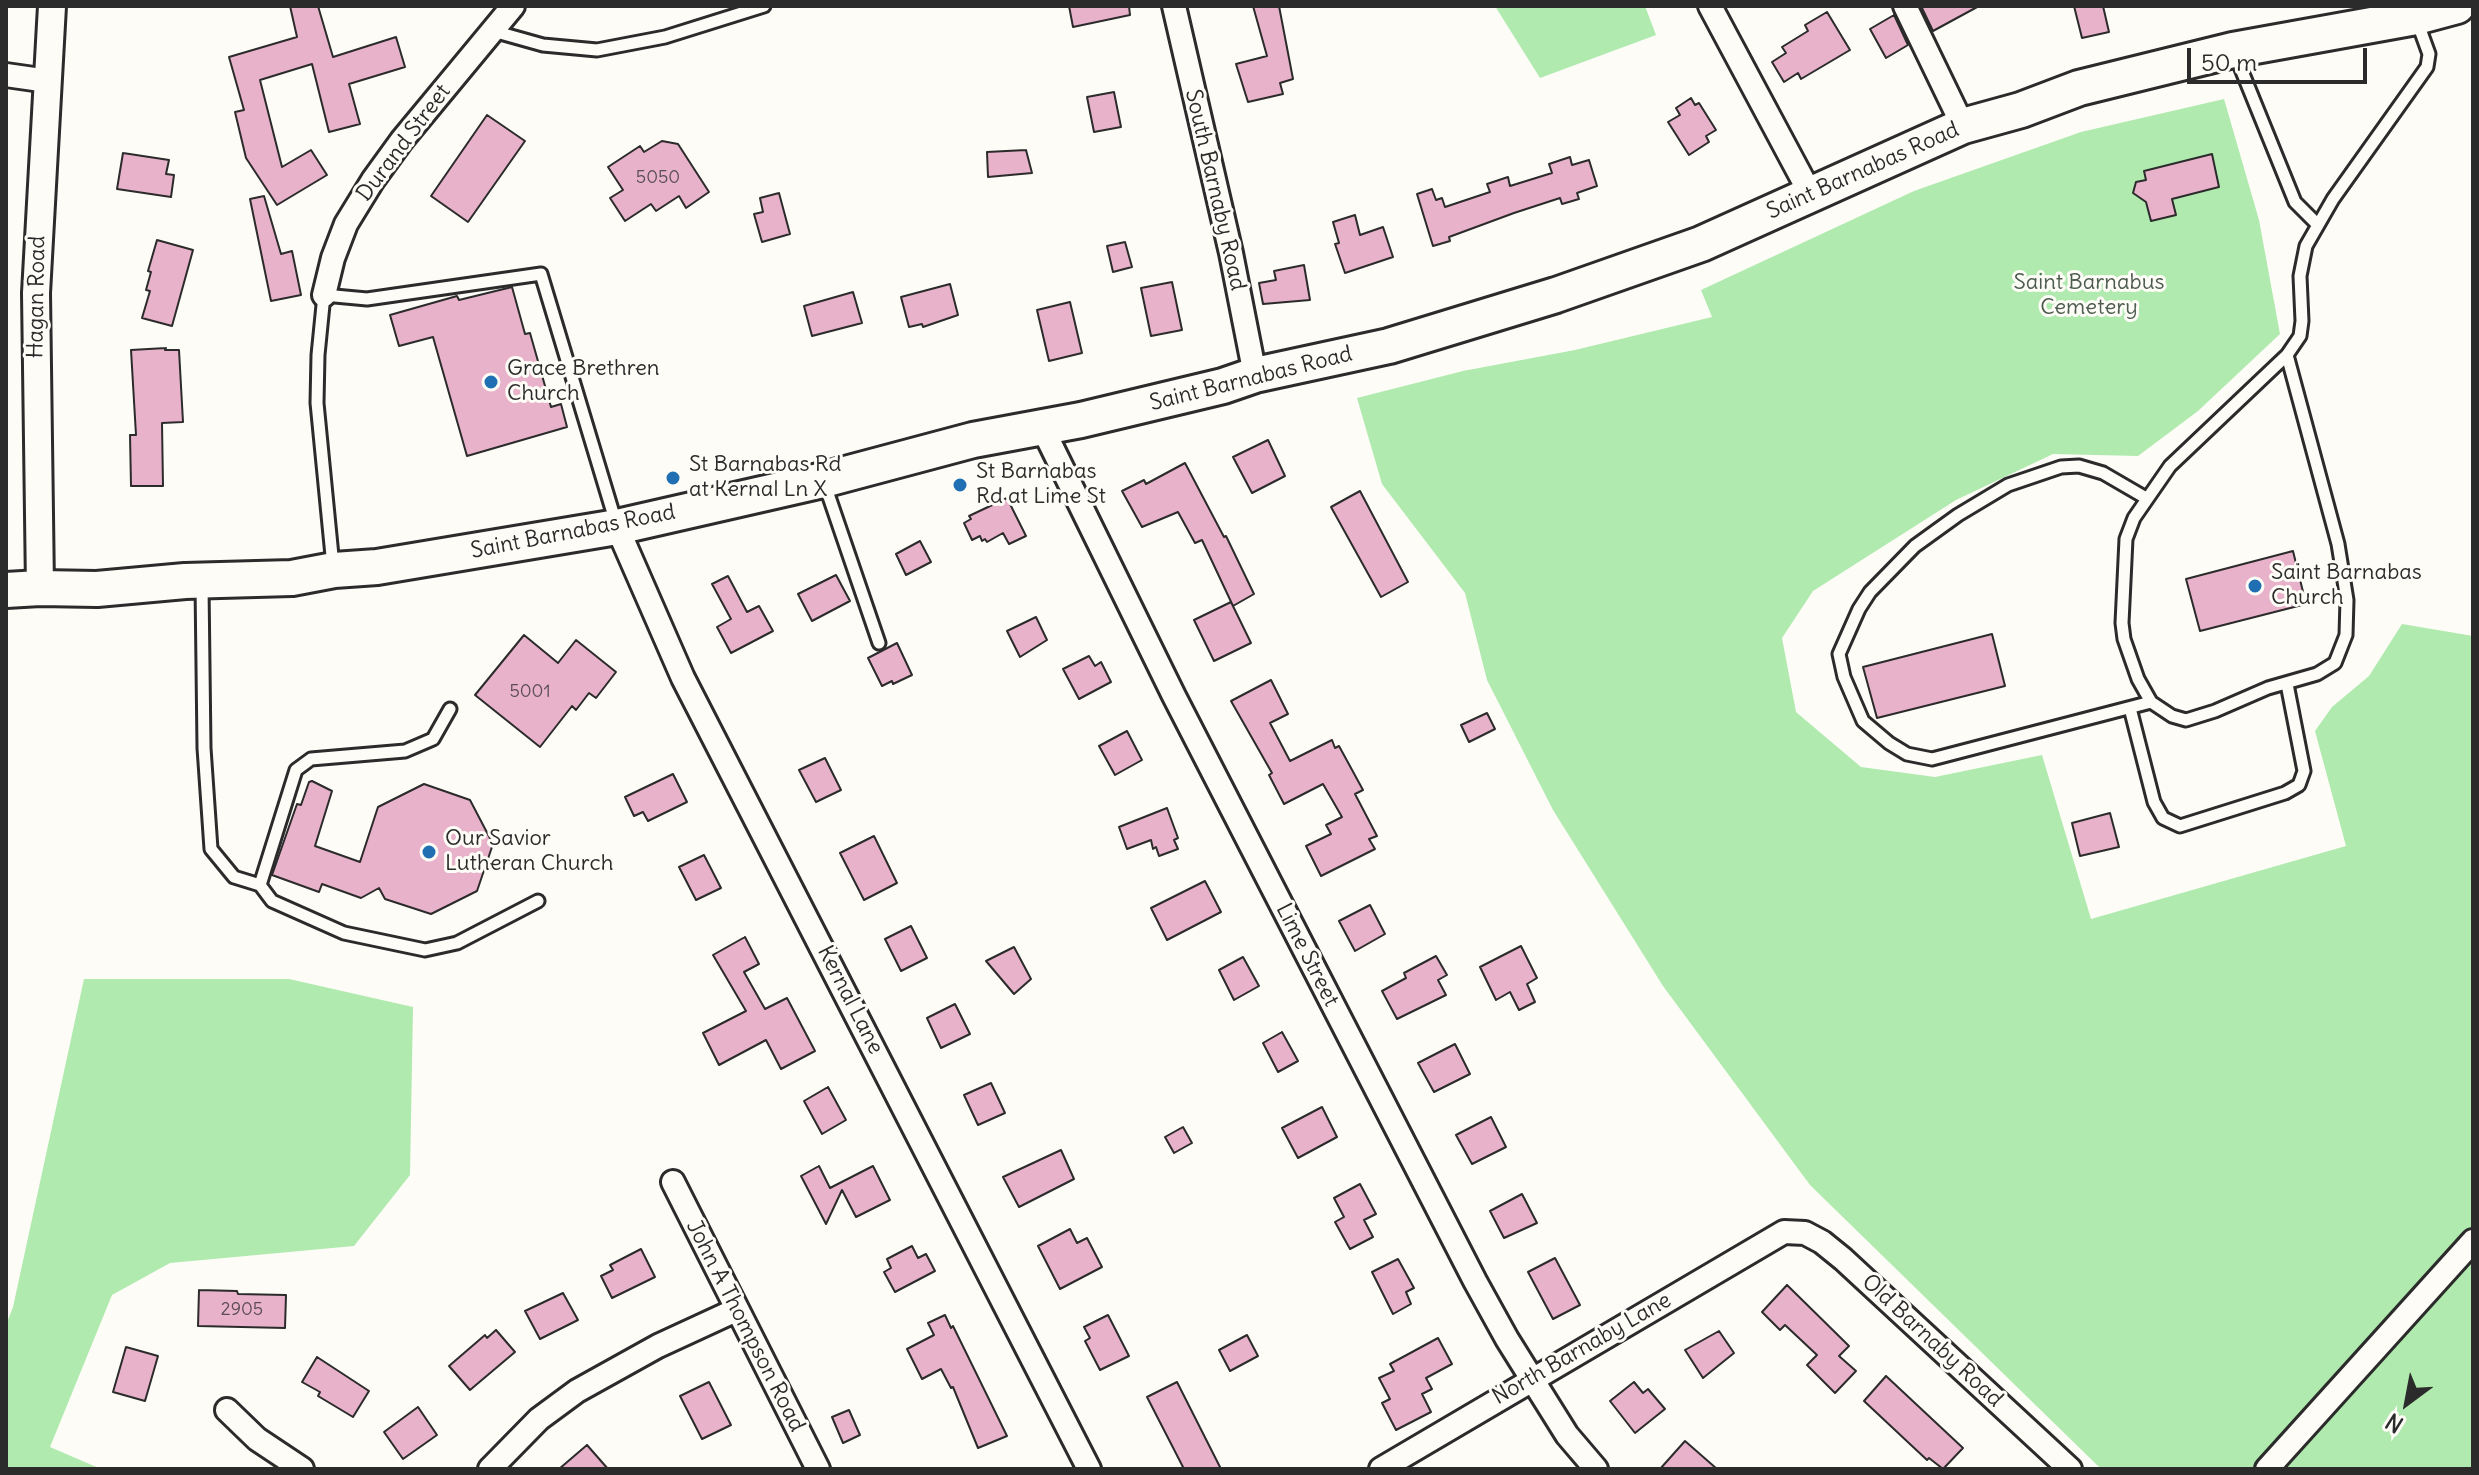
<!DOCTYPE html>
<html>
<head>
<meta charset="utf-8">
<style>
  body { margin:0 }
  #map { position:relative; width:2479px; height:1475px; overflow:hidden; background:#fdfcf7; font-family:Delius,sans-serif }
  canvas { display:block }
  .frame { position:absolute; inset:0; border:8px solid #2b2b2b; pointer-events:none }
  .north { position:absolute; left:2367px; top:1363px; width:80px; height:80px; -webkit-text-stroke:6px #fdfcf7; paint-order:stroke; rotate:212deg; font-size:22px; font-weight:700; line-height:32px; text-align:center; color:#2b2b2b }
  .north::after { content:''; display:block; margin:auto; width:28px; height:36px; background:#2b2b2b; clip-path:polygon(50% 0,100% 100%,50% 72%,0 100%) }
  .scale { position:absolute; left:2187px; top:48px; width:180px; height:36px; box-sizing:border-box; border:4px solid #2b2b2b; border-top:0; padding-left:10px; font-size:24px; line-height:28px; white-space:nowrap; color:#2b2b2b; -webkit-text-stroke:6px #fdfcf7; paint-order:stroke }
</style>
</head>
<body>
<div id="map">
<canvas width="2479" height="1475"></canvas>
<div class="frame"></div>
<div class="north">N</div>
<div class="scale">50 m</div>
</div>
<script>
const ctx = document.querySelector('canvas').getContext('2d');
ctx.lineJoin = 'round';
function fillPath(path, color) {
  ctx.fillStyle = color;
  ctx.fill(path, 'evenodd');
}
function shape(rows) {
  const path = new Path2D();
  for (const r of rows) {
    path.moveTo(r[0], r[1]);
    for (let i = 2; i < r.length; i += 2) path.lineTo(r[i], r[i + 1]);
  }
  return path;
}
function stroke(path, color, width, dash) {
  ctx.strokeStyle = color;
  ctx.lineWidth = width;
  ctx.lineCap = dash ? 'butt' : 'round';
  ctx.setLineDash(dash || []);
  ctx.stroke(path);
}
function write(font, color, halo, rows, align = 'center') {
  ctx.font = font + ' Delius,sans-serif';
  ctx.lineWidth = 6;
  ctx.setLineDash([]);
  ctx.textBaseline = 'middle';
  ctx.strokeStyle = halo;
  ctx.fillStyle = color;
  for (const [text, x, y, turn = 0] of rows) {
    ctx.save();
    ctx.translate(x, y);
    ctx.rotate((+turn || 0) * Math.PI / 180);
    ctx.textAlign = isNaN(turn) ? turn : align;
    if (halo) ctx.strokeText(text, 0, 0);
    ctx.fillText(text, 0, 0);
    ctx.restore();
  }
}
fillPath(shape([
  [1495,6,1645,6,1656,35,1540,78],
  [2224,99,2259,220,2280,334,2198,411,2138,456,2053,454,1956,500,1813,591,1782,638,1796,712,1861,767,1935,777,2042,755,2091,919,2346,846,2315,731,2332,707,2369,676,2402,624,2473,636,2473,1469,2102,1469,2097,1465,1810,1185,1663,986,1553,810,1487,680,1465,593,1382,484,1357,398,1463,371,1575,350,1712,317,1701,290,1914,191,2081,132],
  [84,979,289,979,413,1007,410,1175,354,1246,170,1263,112,1295,50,1447,101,1469,6,1469,6,1325,13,1307]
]), '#b0eaae');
const building = shape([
  [290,6,318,6,333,57,396,37,405,67,349,84,360,124,329,132,312,64,260,80,282,167,311,150,327,175,277,205,246,158,235,112,244,110,229,57,297,37,290,6],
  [1069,6,1129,6,1130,15,1073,27,1069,6],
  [1253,6,1279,6,1293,79,1280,83,1283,94,1248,102,1236,64,1267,56,1253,6],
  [1921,6,1979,6,1933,31,1921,6],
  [2074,6,2103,6,2109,32,2082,38,2074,6],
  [1827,12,1850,50,1801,79,1798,73,1784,82,1772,62,1786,53,1782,47,1808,31,1805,25,1827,12],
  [1894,15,1908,45,1886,58,1870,29,1894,15],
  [1114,92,1121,127,1094,132,1087,97,1114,92],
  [1691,98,1695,105,1699,103,1716,130,1706,136,1709,142,1689,155,1668,122,1680,115,1676,108,1691,98],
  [487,115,525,141,468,222,431,196,487,115],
  [662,141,678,144,709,192,686,208,679,196,656,211,651,204,625,221,610,198,623,190,608,167,640,146,644,152,662,141],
  [1026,150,1032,173,988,177,987,152,1026,150],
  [123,153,169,160,166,174,174,175,171,197,117,189,123,153],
  [2212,154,2219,187,2172,199,2176,215,2151,221,2146,202,2133,193,2136,182,2146,180,2144,171,2212,154],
  [1570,157,1572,165,1589,160,1597,186,1577,193,1579,199,1562,204,1560,198,1514,213,1449,237,1450,241,1433,246,1417,194,1432,189,1436,200,1442,198,1445,207,1490,192,1487,184,1508,177,1510,186,1552,173,1549,164,1570,157],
  [779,193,790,234,762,242,754,214,763,212,760,198,779,193],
  [264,196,281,254,292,251,301,295,271,301,250,199,264,196],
  [1355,215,1360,235,1383,227,1393,257,1345,273,1335,244,1339,243,1333,222,1355,215],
  [157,240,193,250,172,326,142,318,150,291,146,290,151,272,148,271,157,240],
  [1125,242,1132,267,1113,272,1107,246,1125,242],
  [1304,265,1310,300,1263,304,1259,283,1276,280,1274,271,1304,265],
  [1172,282,1182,330,1151,336,1141,288,1172,282],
  [950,284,958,315,923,327,922,324,909,327,901,297,950,284],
  [512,287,525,334,530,333,551,407,561,404,567,427,467,456,433,337,399,346,390,315,457,296,459,300,512,287],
  [853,292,862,323,812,336,804,306,853,292],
  [1070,302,1082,353,1049,361,1037,310,1070,302],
  [166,348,165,350,179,350,183,422,162,423,163,486,131,486,130,435,136,435,131,350,166,348],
  [1268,440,1285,476,1252,493,1233,457,1268,440],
  [1185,463,1224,537,1226,536,1254,594,1233,606,1202,540,1195,543,1178,512,1142,527,1122,491,1144,480,1146,484,1185,463],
  [1360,491,1408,582,1381,597,1331,507,1360,491],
  [1007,498,1026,536,1009,544,1003,533,987,542,985,539,982,541,980,536,972,540,964,523,971,519,969,516,1007,498],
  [920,541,931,562,906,575,896,554,920,541],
  [2293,551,2306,604,2200,631,2186,579,2293,551],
  [836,575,850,601,812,621,798,594,836,575],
  [728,576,747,612,759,606,773,631,731,653,717,627,731,619,712,584,728,576],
  [1231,602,1251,643,1214,661,1194,620,1231,602],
  [1036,617,1047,640,1020,657,1007,631,1036,617],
  [1992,634,2005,686,1877,718,1863,667,1992,634],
  [524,635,558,663,576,640,616,672,596,698,589,693,576,710,572,706,540,747,475,695,524,635],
  [897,643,912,675,893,684,892,681,882,686,868,658,897,643],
  [1089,656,1095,666,1101,662,1111,682,1079,699,1063,669,1089,656],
  [1271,680,1288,714,1270,723,1290,761,1332,740,1335,748,1339,746,1363,790,1355,794,1377,836,1369,839,1375,849,1321,876,1306,846,1331,834,1326,825,1342,817,1323,784,1284,804,1269,775,1272,773,1231,701,1271,680],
  [1487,713,1495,729,1469,742,1461,725,1487,713],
  [1127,731,1142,760,1115,775,1099,746,1127,731],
  [825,758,841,790,816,802,799,770,825,758],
  [673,774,687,802,648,821,643,812,634,816,625,797,673,774],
  [312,781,332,791,315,846,360,862,378,807,424,784,470,800,493,844,477,891,431,914,385,899,379,888,361,898,322,884,319,892,272,875,297,804,301,805,309,782,312,781],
  [1167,808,1178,838,1174,840,1178,849,1159,856,1156,847,1153,849,1151,840,1127,849,1119,827,1167,808],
  [2110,813,2119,847,2080,856,2072,823,2110,813],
  [874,836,897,883,864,900,840,853,874,836],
  [704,855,721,888,696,900,679,867,704,855],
  [1205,881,1221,912,1167,940,1151,908,1205,881],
  [1370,905,1385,934,1355,951,1339,921,1370,905],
  [911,926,927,958,901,971,885,939,911,926],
  [745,937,759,964,744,972,765,1009,787,998,815,1051,781,1069,766,1040,719,1065,703,1033,746,1011,713,955,745,937],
  [1521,946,1537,978,1527,984,1535,1002,1519,1010,1510,992,1496,1000,1480,967,1521,946],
  [1014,947,1031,979,1014,994,986,961,1014,947],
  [1436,956,1447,975,1438,980,1446,995,1397,1019,1382,991,1406,978,1404,973,1436,956],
  [1243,957,1259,986,1234,1000,1219,970,1243,957],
  [955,1004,970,1034,941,1048,927,1018,955,1004],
  [1282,1032,1298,1061,1278,1072,1263,1043,1282,1032],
  [1455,1044,1470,1074,1434,1092,1418,1063,1455,1044],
  [991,1083,1005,1113,978,1125,964,1095,991,1083],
  [828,1087,846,1120,822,1134,804,1101,828,1087],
  [1322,1107,1337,1137,1298,1158,1282,1128,1322,1107],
  [1491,1117,1506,1147,1472,1164,1456,1135,1491,1117],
  [1183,1127,1192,1143,1174,1153,1165,1137,1183,1127],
  [1061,1150,1074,1179,1019,1207,1003,1177,1061,1150],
  [819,1166,830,1188,873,1166,890,1200,856,1217,842,1190,826,1224,801,1176,819,1166],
  [1360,1184,1376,1214,1364,1220,1373,1237,1350,1249,1335,1222,1344,1217,1334,1198,1360,1184],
  [1522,1194,1537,1223,1504,1238,1490,1211,1522,1194],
  [1070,1229,1077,1243,1087,1238,1102,1267,1060,1289,1038,1246,1070,1229],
  [912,1246,918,1258,926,1254,935,1271,895,1292,884,1272,891,1268,887,1259,912,1246],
  [641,1249,655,1277,612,1298,601,1276,613,1270,610,1265,641,1249],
  [1555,1258,1580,1305,1553,1319,1528,1272,1555,1258],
  [1398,1259,1414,1288,1406,1292,1411,1304,1393,1314,1372,1272,1398,1259],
  [1787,1285,1849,1346,1839,1356,1856,1371,1835,1393,1807,1365,1817,1355,1785,1325,1780,1330,1762,1312,1787,1285],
  [199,1290,237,1291,238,1294,286,1295,285,1328,198,1326,199,1290],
  [563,1293,578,1320,540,1339,525,1311,563,1293],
  [945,1315,951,1328,953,1326,1007,1436,978,1448,953,1387,951,1388,941,1369,922,1379,907,1349,934,1335,928,1323,945,1315],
  [1108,1315,1129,1356,1100,1370,1085,1341,1090,1338,1084,1327,1108,1315],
  [496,1330,515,1352,470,1390,449,1366,485,1335,487,1338,496,1330],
  [1719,1331,1734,1353,1703,1378,1685,1350,1719,1331],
  [1247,1335,1258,1356,1230,1371,1219,1350,1247,1335],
  [1438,1338,1452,1364,1426,1378,1432,1389,1422,1394,1431,1412,1396,1430,1382,1403,1390,1399,1379,1378,1394,1371,1390,1364,1438,1338],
  [126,1347,158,1356,145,1401,113,1392,126,1347],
  [317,1357,369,1391,353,1417,318,1396,320,1392,302,1382,317,1357],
  [1886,1376,1963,1448,1943,1469,1929,1458,1927,1460,1864,1401,1886,1376],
  [709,1382,731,1425,702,1439,680,1396,709,1382],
  [1177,1382,1221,1469,1184,1469,1147,1397,1177,1382],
  [1634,1382,1643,1393,1648,1389,1665,1409,1635,1433,1610,1401,1634,1382],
  [418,1407,437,1435,403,1459,384,1432,418,1407],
  [849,1410,860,1435,843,1443,832,1417,849,1410],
  [1685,1441,1717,1469,1660,1469,1685,1441],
  [587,1445,608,1469,559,1469,587,1445]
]);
fillPath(building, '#e8b2ca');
stroke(building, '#2b2b2b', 2);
const service = shape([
  [493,31,543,45,597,50,665,37,764,6],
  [2235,54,2295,202,2317,224],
  [825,485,879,643],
  [2146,498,2103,473,2079,466,2061,467,2008,485,1958,515,1915,546,1870,592,1859,609,1839,654,1844,677,1863,721,1889,743,1907,754,1932,759,2151,702,2172,716,2186,720,2215,711,2268,688,2317,674,2335,663,2346,635,2347,600,2338,544,2287,355,2300,336,2302,321,2300,276,2306,246,2333,199,2427,67,2429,54,2417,21],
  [333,566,317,403,318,355,324,295,367,299,541,274,616,523],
  [202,585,204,748,211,849,234,877,260,885],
  [2151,702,2138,679,2124,639,2122,623,2126,539,2134,518,2170,466,2287,355],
  [2130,708,2154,802,2163,818,2180,826,2285,793,2299,785,2304,771,2287,684],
  [450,709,433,739,405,751,311,759,296,770,260,885,272,901,344,933,425,950,457,943,538,901]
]);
const minor = shape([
  [1174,6,1231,253,1255,375],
  [1710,6,1811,195],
  [1905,6,1963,126],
  [6,75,48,81],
  [324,295,333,258,346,224,373,180,402,140,513,6],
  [1042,427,1174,696,1475,1281,1507,1339,1567,1435,1596,1469],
  [617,527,683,678,1089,1469],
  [673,1182,818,1469],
  [227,1410,257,1439,302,1469],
  [490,1469,539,1419,577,1391,658,1346,736,1310],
  [1381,1469,1784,1232,1805,1233,1822,1242,1843,1259,2070,1469],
  [2267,1469,2473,1241]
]);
const tertiary = shape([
  [40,588,36,293,52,6]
]);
const primary = shape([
  [6,590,40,588,97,589,185,581,292,578,334,570,377,567,617,527,823,480,973,440,1081,420,1223,386,1255,375,1389,346,1556,295,1701,244,1963,126,2021,110,2079,88,2233,50,2416,17,2457,6]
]);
stroke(service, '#2b2b2b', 17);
stroke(minor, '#2b2b2b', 28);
stroke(tertiary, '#2b2b2b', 32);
stroke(primary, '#2b2b2b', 40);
stroke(service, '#fdfcf7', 11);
stroke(minor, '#fdfcf7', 22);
stroke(tertiary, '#fdfcf7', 26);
stroke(primary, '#fdfcf7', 34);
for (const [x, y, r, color] of [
  [491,382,8,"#1f6fb2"],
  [673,478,8,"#1f6fb2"],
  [960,485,8,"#1f6fb2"],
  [2255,586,8,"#1f6fb2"],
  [429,852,8,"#1f6fb2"]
]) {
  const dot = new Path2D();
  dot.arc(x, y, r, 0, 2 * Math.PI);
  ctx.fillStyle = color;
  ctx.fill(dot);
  stroke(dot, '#fdfcf7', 3);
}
write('18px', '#5a4d53', null, [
  ["5050",658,178],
  ["5001",530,692],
  ["2905",242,1310]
]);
write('22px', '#2b2b2b', '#fdfcf7', [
  ["Durand Street",404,143,-53],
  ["Saint Barnabas Road",1863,171,-24],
  ["South Barnaby Road",1215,190,77],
  ["Hagan Road",37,297,-89],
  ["Saint Barnabas Road",1251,379,-14],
  ["Saint Barnabas Road",573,532,-11],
  ["Lime Street",1307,955,63],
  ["Kernal Lane",850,1000,63],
  ["John A Thompson Road",745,1326,63],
  ["Old Barnaby Road",1932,1341,43],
  ["North Barnaby Lane",1582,1349,-30]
]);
write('22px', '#4c5b4c', '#fdfcf7', [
  ["Saint Barnabus",2089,283],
  ["Cemetery",2089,308]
]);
write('22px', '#2b2b2b', '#fdfcf7', [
  ["Grace Brethren",507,369],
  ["Church",507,394],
  ["St Barnabas Rd",689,465],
  ["at Kernal Ln X",689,490],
  ["St Barnabas",976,472],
  ["Rd at Lime St",976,497],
  ["Saint Barnabas",2271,573],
  ["Church",2271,598],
  ["Our Savior",445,839],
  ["Lutheran Church",445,864]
], 'left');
</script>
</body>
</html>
